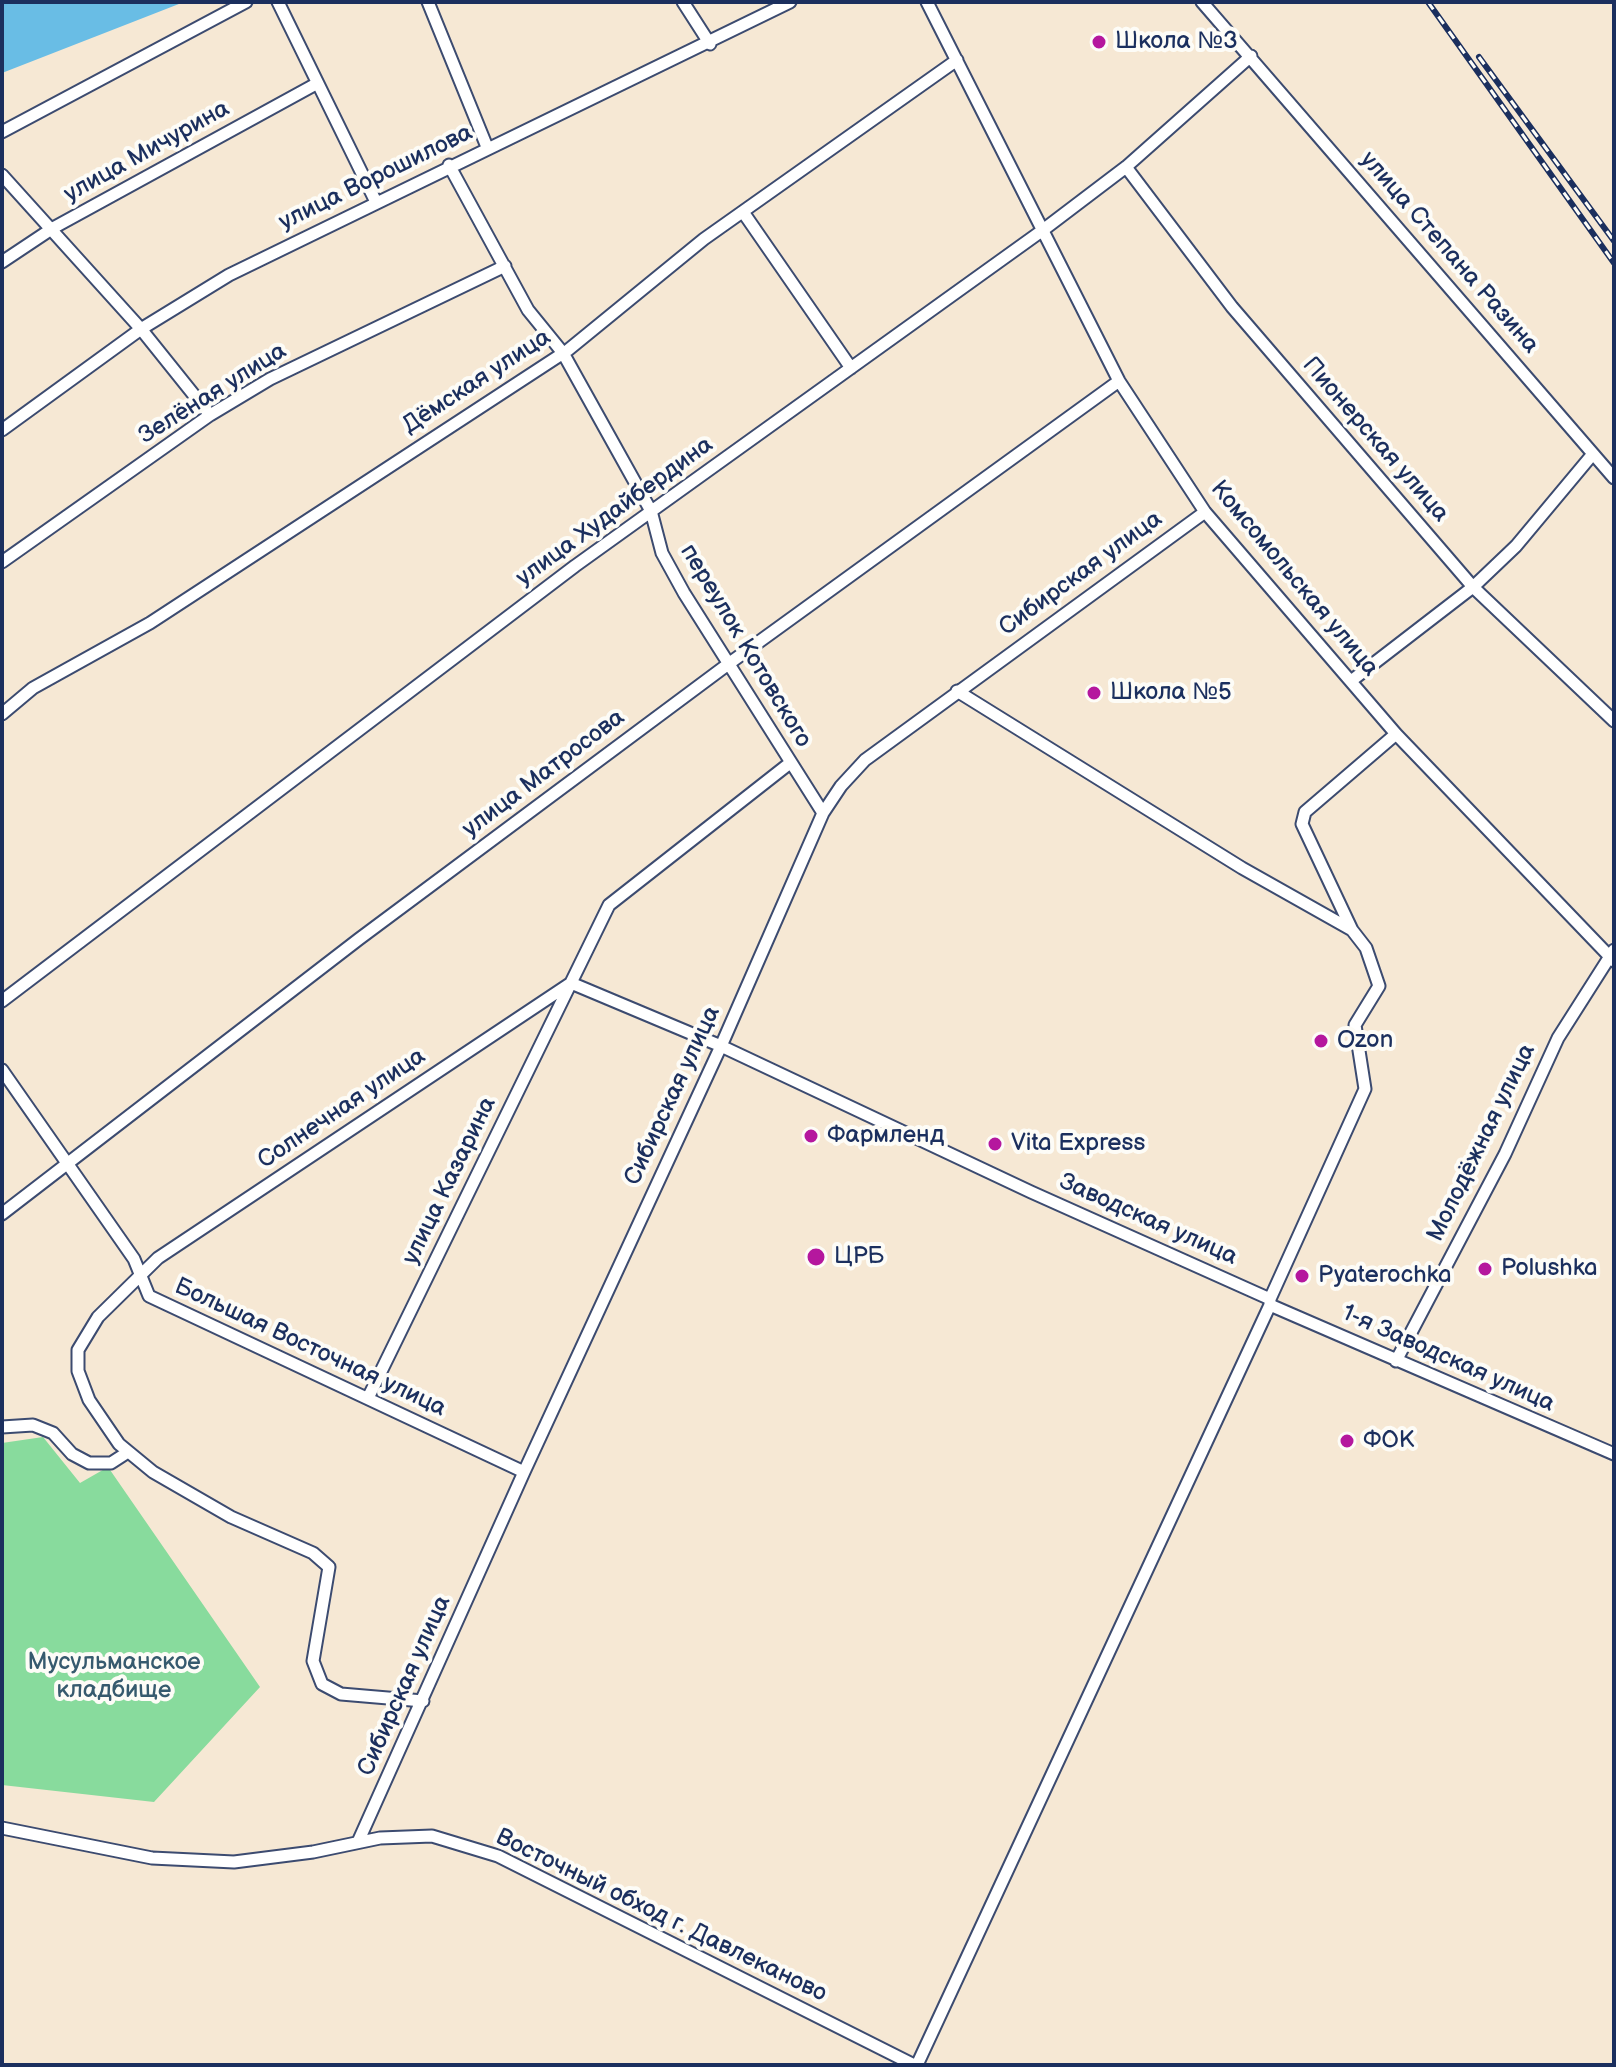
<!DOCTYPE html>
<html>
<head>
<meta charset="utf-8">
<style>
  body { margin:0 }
  #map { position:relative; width:1616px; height:2067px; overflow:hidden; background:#f6e8d4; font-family:"Balsamiq Sans",sans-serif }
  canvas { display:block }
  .frame { position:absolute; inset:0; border:4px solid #1b2f5e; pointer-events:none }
</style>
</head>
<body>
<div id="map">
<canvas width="1616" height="2067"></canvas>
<div class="frame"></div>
</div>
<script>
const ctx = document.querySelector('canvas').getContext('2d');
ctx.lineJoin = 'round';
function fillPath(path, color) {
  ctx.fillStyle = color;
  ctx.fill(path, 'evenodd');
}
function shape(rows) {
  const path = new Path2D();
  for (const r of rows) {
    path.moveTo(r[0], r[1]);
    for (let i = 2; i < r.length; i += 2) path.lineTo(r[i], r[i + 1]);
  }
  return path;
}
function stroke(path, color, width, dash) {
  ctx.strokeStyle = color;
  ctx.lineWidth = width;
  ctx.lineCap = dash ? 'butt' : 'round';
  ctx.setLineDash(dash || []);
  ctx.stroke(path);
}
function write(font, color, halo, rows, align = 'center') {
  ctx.font = font + ' "Balsamiq Sans",sans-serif';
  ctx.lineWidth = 8;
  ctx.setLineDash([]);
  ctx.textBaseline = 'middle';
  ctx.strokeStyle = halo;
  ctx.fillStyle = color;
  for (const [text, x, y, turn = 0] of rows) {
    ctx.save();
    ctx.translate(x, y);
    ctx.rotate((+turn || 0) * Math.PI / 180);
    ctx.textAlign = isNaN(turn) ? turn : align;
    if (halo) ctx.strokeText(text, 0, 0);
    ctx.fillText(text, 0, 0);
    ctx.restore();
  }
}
fillPath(shape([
  [43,1437,80,1483,108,1467,260,1687,154,1802,2,1785,2,1443]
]), '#88db9d');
fillPath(shape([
  [2,2,184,2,2,73]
]), '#69bde5');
const minor = shape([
  [278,2,376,202],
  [428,2,487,147],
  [683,2,710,44],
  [927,2,1119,381,1205,512,1396,734,1614,961],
  [1202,2,1614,478],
  [2,132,246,2],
  [449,165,528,310,563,353,651,511,662,553,684,593,823,813],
  [1126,167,1232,307,1473,587,1614,721],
  [2,175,141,329,210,415],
  [743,212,851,368],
  [2,262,53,228,316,84],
  [2,430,141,329,229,275,790,2],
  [2,562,210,415,270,379,505,266],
  [1351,681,1473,587,1516,546,1592,455],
  [957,691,1242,868,1352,930,1366,948,1379,986,1355,1025,1365,1089,1270,1299],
  [2,714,33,688,150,623,568,350,704,239,957,60],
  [1352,930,1302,824,1305,812,1396,734],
  [571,983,721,1046,1031,1192,1270,1299],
  [2,1001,575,566,1043,230,1126,167,1251,56],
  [2,1070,134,1259,149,1296,524,1472],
  [2,1214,359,939,727,665,1119,381],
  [1270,1301,1270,1305,1614,1454],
  [1396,1361,1505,1154,1558,1038,1614,950],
  [368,1398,609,905,790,763],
  [2,1427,33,1425,53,1433,72,1454,89,1463,111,1463,128,1452],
  [423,1701,341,1694,322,1684,313,1661,329,1567,313,1553,231,1517,153,1472,119,1444,89,1400,78,1371,78,1350,98,1317,158,1258,571,983],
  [2,1828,152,1858,234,1862,313,1852,380,1838,432,1836,498,1856,914,2065],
  [358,1842,524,1472,721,1046,823,813,841,786,865,760,1205,512],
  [917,2065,1270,1305]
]);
stroke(minor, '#3c4b70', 15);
stroke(minor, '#fff', 11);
const rail = shape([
  [1428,2,1614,263],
  [1479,57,1614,241]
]);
stroke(rail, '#1b2f5e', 6);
stroke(rail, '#fdfcf7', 3, [9]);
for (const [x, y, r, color] of [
  [1099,42,8,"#b5179e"],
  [1094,693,8,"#b5179e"],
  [1321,1041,8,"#b5179e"],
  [811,1136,8,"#b5179e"],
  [995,1144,8,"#b5179e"],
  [816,1257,10,"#b5179e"],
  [1485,1269,8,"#b5179e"],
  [1302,1276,8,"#b5179e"],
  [1347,1441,8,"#b5179e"]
]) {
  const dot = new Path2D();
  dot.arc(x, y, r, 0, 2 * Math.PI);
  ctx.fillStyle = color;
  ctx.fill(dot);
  stroke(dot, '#fdfcf7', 3);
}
write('24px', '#1b2f5e', '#fdfcf7', [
  ["Школа №3",1115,42],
  ["Школа №5",1110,693],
  ["Ozon",1337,1041],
  ["Фармленд",827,1136],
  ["Vita Express",1011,1144],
  ["ЦРБ",834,1257],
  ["Polushka",1501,1269],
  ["Pyaterochka",1318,1276],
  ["ФОК",1363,1441]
], 'left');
write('24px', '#1b2f5e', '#fdfcf7', [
  ["улица Мичурина",147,152,-29],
  ["улица Ворошилова",376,178,-26],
  ["улица Степана Разина",1449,253,49],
  ["Дёмская улица",477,382,-33],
  ["Зелёная улица",213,394,-32],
  ["Пионерская улица",1375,440,49],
  ["улица Худайбердина",615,512,-36],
  ["Сибирская улица",1081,574,-36],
  ["Комсомольская улица",1294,579,50],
  ["переулок Котовского",745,646,59],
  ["улица Матросова",544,774,-37],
  ["Сибирская улица",673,1096,-65],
  ["Солнечная улица",342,1109,-34],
  ["Молодёжная улица",1482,1143,-64],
  ["улица Казарина",450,1181,-64],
  ["Заводская улица",1148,1220,24],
  ["Большая Восточная улица",310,1348,25],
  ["1-я Заводская улица",1448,1359,24],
  ["Сибирская улица",405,1686,-66],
  ["Восточный обход г. Давлеканово",661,1916,26]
]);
write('24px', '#365a6e', '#fdfcf7', [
  ["Мусульманское",114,1663],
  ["кладбище",114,1691]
]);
</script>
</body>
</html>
